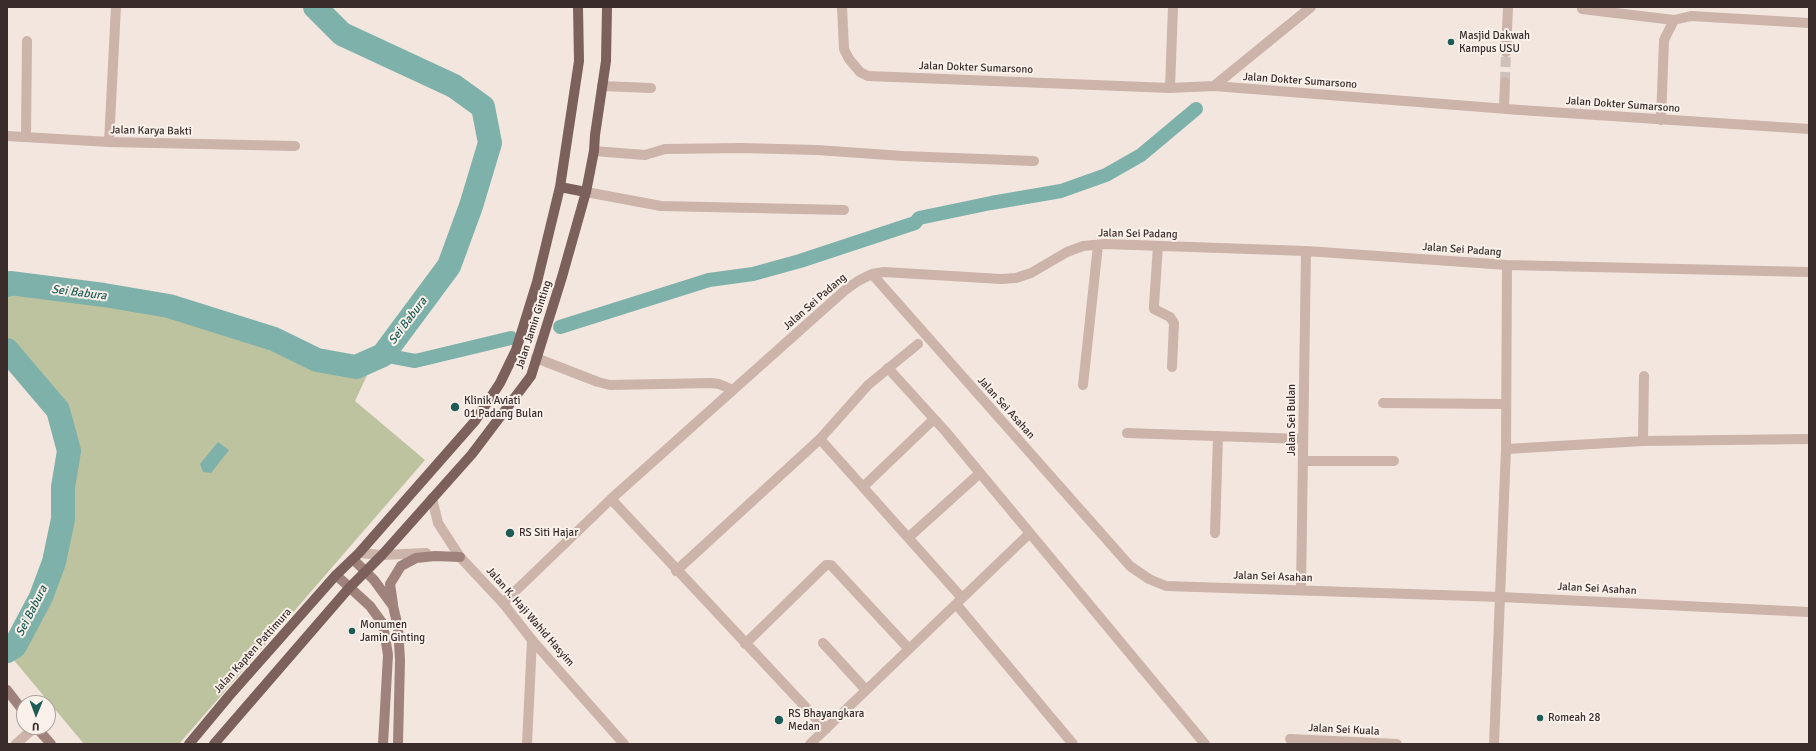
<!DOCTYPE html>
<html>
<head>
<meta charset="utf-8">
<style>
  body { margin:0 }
  #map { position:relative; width:1816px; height:751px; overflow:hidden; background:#f3e6df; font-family:Signika,sans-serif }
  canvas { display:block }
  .frame { position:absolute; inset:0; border:8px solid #392c2a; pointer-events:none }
  .north { position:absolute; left:16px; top:695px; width:40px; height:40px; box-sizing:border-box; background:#faf1eb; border:1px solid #ada29e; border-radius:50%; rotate:181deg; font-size:11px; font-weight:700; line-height:16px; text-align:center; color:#392c2a }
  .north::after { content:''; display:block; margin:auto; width:14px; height:18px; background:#1e5b55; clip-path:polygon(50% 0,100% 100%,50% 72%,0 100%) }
</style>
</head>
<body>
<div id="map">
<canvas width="1816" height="751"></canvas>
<div class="frame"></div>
<div class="north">U</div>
</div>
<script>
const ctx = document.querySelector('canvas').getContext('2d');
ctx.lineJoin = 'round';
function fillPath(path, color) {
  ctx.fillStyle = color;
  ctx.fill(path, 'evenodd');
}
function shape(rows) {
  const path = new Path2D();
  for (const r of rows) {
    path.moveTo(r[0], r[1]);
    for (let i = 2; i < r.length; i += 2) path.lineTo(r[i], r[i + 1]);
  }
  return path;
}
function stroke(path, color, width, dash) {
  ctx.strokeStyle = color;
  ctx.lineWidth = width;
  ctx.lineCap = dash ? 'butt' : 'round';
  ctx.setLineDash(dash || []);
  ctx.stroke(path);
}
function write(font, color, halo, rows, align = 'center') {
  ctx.font = font + ' Signika,sans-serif';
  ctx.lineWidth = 4;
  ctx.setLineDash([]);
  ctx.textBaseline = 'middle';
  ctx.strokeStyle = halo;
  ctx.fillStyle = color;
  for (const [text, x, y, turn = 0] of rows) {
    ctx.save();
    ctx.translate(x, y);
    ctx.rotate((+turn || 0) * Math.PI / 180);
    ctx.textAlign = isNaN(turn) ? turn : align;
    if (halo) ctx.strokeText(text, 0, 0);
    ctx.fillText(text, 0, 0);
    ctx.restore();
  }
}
fillPath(shape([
  [10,283,88,293,176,308,356,367,371,367,355,401,425,460,179,744,84,744,7,652,15,646,41,597,63,519,63,487,69,451,58,410,7,349,7,286]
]), '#bdc39e');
fillPath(shape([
  [218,442,229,450,211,473,203,472,200,464]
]), '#7db1aa');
stroke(shape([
  [560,327,709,280,753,274,800,261,915,223,919,218,991,203,1061,191,1106,175,1141,155,1196,109],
  [383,355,415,361,511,338]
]), '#7db1aa', 14);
stroke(shape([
  [7,285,10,283,104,295,169,306,274,339,317,360,356,367,383,355,449,266,471,206,490,143,483,107,454,86,342,34,315,7],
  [7,350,58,410,69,451,63,487,63,519,54,562,41,597,15,646,7,651]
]), '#7db1aa', 24);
stroke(shape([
  [1505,82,1506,52]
]), '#cec1bb', 10, [10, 5]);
stroke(shape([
  [842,7,844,49,849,59,860,72,868,76,1170,88,1214,86,1520,110,1809,129],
  [1582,9,1674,20],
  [1506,52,1508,7],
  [602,86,651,88],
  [1214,86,1311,7],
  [1170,88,1173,7],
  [1504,108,1505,82],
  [1661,120,1664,40,1674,20,1691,16,1809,23],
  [7,136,109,142,295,146],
  [26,137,27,41],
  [109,142,116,7],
  [594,151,645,155,665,149,742,148,817,150,903,156,1034,161],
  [586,192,661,206,844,210],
  [1158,246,1154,305,1154,309,1170,317,1174,323,1172,367],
  [872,274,1130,566,1149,579,1166,586,1501,597,1809,612],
  [536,358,598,382,610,385,711,383,719,384,733,390],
  [888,368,946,432,1205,744],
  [1083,385,1098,245],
  [1383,403,1505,404],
  [1127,433,1303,439],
  [820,439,962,598],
  [1643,441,1644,376],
  [1506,449,1643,441,1809,439],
  [1303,461,1394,461],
  [864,486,934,419],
  [611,499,826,729],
  [1215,533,1218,436],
  [909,537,980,473],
  [676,571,820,439,868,385,918,344],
  [1301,590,1306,251],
  [503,603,611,499,733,390,844,291,858,281,872,274,884,272,1001,279,1016,278,1031,273,1067,252,1083,246,1105,244,1306,251,1507,265,1809,272],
  [956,604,1073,744],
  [823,643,866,690],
  [745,644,826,565,831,565,909,649],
  [1290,739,1397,744],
  [16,744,35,727],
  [527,744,532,640],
  [810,744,1030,533],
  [1494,744,1506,449,1507,265]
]), '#ccb4aa', 10);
stroke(shape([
  [432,498,438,523,460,557,503,603,532,640,624,744],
  [359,553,382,555,426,553]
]), '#ccb4aa', 10);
stroke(shape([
  [353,559,374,580,393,606,398,627,400,660,398,744],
  [336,575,370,606,383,624,388,655,383,744],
  [393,604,390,584,401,566,416,558,435,556,460,557],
  [7,690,24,712],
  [36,727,51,744]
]), '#9f827b', 10);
stroke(shape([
  [560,187,586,192],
  [189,744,229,696,336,575,359,553,475,421,500,383,516,350,537,282,560,187,579,61,578,7],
  [214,744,349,588,382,555,472,454,531,376,562,277,586,192,594,151,595,135,606,61,607,7]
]), '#7b605b', 10);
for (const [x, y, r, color] of [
  [1451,42,4,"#1e5b55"],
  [455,407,5,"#1e5b55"],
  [510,533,5,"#1e5b55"],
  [352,631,4,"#1e5b55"],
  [1540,718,4,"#1e5b55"],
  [779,720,5,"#1e5b55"]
]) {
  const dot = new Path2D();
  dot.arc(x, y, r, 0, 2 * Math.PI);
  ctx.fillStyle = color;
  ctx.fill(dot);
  stroke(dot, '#faf1eb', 1.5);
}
write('11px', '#392c2a', '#faf1eb', [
  ["Masjid Dakwah",1459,36],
  ["Kampus USU",1459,49],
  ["Klinik Aviati",464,401],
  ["01 Padang Bulan",464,414],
  ["RS Siti Hajar",519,533],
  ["Monumen",360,625],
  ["Jamin Ginting",360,638],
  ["RS Bhayangkara",788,714],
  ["Medan",788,727],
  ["Romeah 28",1548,718]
], 'left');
write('11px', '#392c2a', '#faf1eb', [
  ["Jalan Dokter Sumarsono",976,68,2],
  ["Jalan Dokter Sumarsono",1300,81,4],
  ["Jalan Dokter Sumarsono",1623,105,4],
  ["Jalan Karya Bakti",151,131,1],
  ["Jalan Sei Padang",1138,234,1],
  ["Jalan Sei Padang",1462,250,4],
  ["Jalan Sei Padang",815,302,-41],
  ["Jalan Jamin Ginting",534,325,-72],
  ["Jalan Sei Asahan",1006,408,48],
  ["Jalan Sei Bulan",1292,420,-90],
  ["Jalan Sei Asahan",1273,577,2],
  ["Jalan Sei Asahan",1597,589,3],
  ["Jalan K. Haji Wahid Hasyim",530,617,49],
  ["Jalan Kapten Pattimura",253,651,-48],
  ["Jalan Sei Kuala",1344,730,3]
]);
write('italic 12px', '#1e5b55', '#faf1eb', [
  ["Sei Babura",79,293,7],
  ["Sei Babura",408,321,-53],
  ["Sei Babura",32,611,-63]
]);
</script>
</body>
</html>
